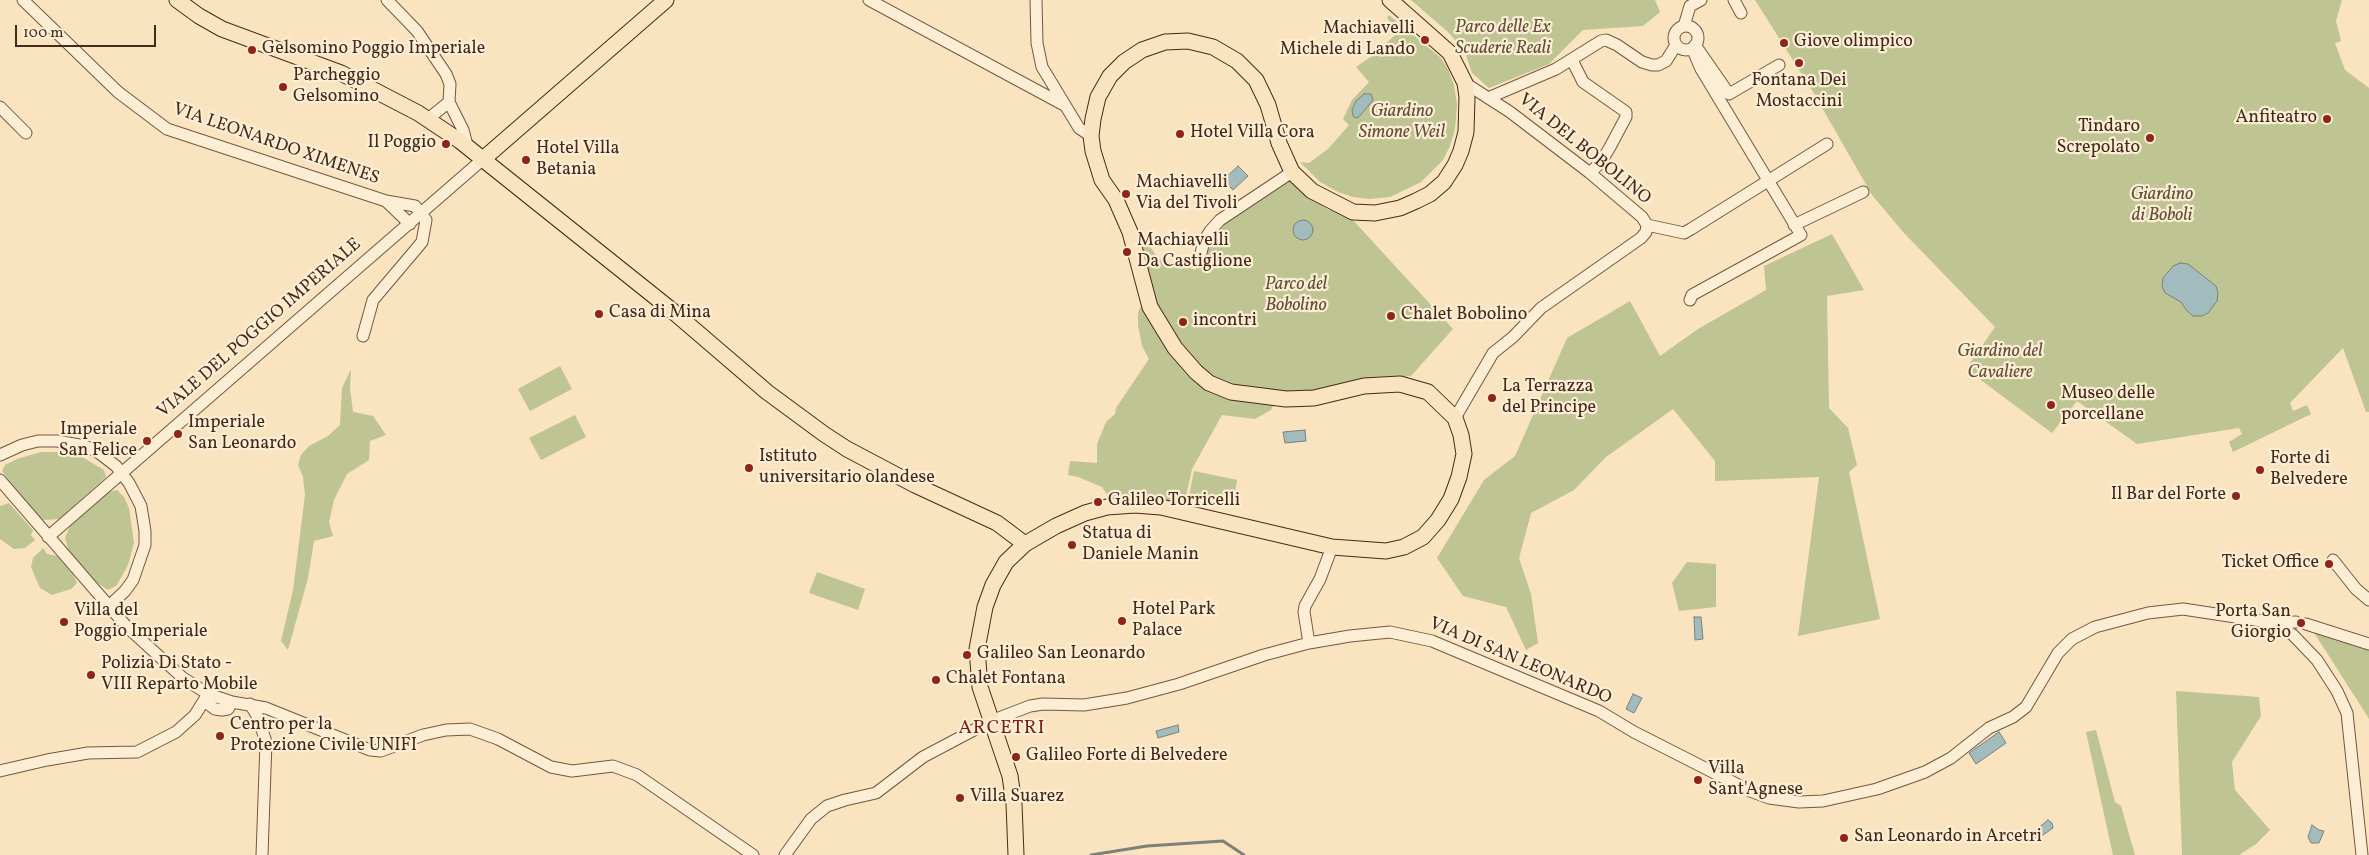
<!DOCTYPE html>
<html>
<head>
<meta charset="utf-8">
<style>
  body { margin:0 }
  #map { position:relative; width:2369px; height:855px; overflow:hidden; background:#fae3bf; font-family:Vollkorn,serif }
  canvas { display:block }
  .scale { position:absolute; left:15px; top:25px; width:141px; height:22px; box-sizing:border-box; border:2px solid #452a1b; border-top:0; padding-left:6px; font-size:15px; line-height:18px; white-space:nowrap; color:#452a1b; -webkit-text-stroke:4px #fcedd5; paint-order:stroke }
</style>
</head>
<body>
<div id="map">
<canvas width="2369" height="855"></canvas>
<div class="scale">100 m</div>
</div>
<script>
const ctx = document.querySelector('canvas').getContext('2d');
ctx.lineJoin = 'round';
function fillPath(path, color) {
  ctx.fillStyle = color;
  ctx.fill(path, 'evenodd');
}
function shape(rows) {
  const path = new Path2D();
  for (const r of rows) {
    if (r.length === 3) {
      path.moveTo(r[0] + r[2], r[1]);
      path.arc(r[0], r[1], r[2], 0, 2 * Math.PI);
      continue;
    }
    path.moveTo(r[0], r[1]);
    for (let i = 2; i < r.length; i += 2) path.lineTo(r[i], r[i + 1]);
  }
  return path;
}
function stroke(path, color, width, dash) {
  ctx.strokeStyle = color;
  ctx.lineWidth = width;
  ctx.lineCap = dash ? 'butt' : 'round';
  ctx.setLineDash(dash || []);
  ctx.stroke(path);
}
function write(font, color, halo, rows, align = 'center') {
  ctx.font = font + ' Vollkorn,serif';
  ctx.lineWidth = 4.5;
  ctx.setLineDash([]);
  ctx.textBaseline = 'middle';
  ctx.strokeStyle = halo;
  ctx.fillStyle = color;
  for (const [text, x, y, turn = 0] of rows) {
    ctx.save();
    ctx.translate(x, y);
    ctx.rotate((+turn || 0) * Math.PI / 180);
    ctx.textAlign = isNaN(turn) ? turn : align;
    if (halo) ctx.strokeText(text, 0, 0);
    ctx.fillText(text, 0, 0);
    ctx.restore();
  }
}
fillPath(shape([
  [1411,0,1655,0,1660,12,1643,26,1583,30,1549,64,1489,88,1472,73,1465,52,1449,33],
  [1755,0,2342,0,2336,21,2341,41,2335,43,2345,70,2369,88,2369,412,2366,412,2343,348,2290,403,2293,411,2307,405,2311,414,2233,452,2229,442,2242,434,2239,428,2137,444,2077,401,2052,433,1966,369,1995,327,1904,233,1872,195,1813,92],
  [1389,15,1441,58,1448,69,1454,85,1457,105,1455,129,1450,146,1443,160,1421,182,1390,197,1370,199,1353,197,1338,192,1320,182,1300,162,1309,163,1328,149,1349,125,1343,119,1352,100,1369,82,1356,67,1375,54,1398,32,1387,18],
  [1286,172,1306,195,1327,209,1351,218,1453,329,1411,376,1379,379,1301,394,1230,388,1198,369,1157,310,1139,242,1148,244,1159,259,1196,270,1196,259,1219,215,1239,199],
  [1832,234,1864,290,1827,296,1829,408,1848,428,1857,465,1849,472,1880,619,1798,636,1819,477,1715,481,1715,461,1673,409,1606,457,1574,490,1531,513,1519,558,1531,594,1538,643,1526,650,1506,607,1463,596,1437,558,1484,480,1515,456,1567,338,1630,301,1660,356,1698,329,1766,290,1764,266],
  [1144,299,1186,367,1276,400,1271,410,1255,419,1222,415,1192,469,1183,509,1113,503,1102,487,1078,477,1068,475,1070,461,1097,463,1097,444,1106,422,1115,414,1116,408,1149,359,1142,346,1138,325,1138,313],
  [560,366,572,389,530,411,518,389],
  [351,369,350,388,353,412,373,416,386,435,370,441,369,460,347,474,334,500,329,522,333,536,314,541,308,578,288,650,281,641,293,590,305,495,303,477,298,465,301,455,309,446,328,436,340,425,342,388],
  [575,415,586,437,541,460,529,438],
  [41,452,62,452,84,458,104,470,106,477,59,519,44,520,39,518,2,471,5,465,17,459],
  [1194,471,1237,480,1233,504,1189,496],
  [117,490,124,497,129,508,134,543,128,565,122,576,116,586,108,590,96,582,70,555,65,538,70,526,109,492],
  [9,503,33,530,31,535,35,540,25,548,14,549,0,539,0,506],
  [43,548,47,554,57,556,74,576,77,583,71,589,52,595,40,588,31,567,33,558],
  [1687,562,1716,564,1716,607,1679,611,1672,583],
  [817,572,865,589,858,610,809,593],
  [2313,631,2369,647,2369,719,2366,714],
  [2176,691,2259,697,2261,716,2232,762,2235,790,2270,830,2256,844,2239,855,2182,855],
  [2096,730,2115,802,2121,806,2135,855,2113,855,2086,732]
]), '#bec492');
const water = shape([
  [1364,94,1371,94,1373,100,1359,117,1355,118,1353,116,1352,110,1356,101,1364,94],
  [1238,166,1248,176,1233,190,1223,180,1238,166],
  [1303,230,10],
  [2180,263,2188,264,2216,286,2218,293,2217,301,2208,313,2202,316,2193,316,2187,311,2181,302,2165,293,2162,286,2163,278,2173,266,2180,263],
  [1305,430,1306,441,1285,443,1283,432,1305,430],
  [1694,617,1701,617,1703,639,1695,640,1694,617],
  [1633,694,1642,698,1634,713,1626,709,1633,694],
  [1178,725,1179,732,1158,738,1156,731,1178,725],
  [1999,732,2006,743,1976,764,1969,753,1999,732],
  [2048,820,2052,823,2053,828,2036,840,2033,839,2031,834,2048,820],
  [2312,825,2319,830,2324,831,2319,843,2311,843,2308,837,2312,825]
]);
fillPath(water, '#a2bbbc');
stroke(water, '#7d817c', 1);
stroke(shape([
  [1091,855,1147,846,1223,841,1244,855]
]), '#7d817c', 3);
const minor = shape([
  [23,0,118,92,167,129,386,201,415,206,426,220,422,242,373,300,363,336],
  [387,0,417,31,446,74,450,84,449,102,463,130,468,149],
  [869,0,1064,105],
  [1036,0,1037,43,1042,67,1079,128,1091,136],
  [1734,0,1741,13],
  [1684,26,1690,6,1701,0],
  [1686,38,12],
  [1695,45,1729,94,1779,65],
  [1572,60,1583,82,1626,112,1626,117,1610,147,1601,162,1590,173],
  [1488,98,1556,69,1601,41,1606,40,1617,45,1642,62,1652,65,1658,65,1666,61,1676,45],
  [0,107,26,133],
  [428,119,449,102],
  [387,202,410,224],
  [1647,225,1684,233,1691,229,1827,144],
  [1794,225,1863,192],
  [1199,261,1204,241,1210,231,1220,220,1292,172],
  [1690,300,1692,295,1801,235,1701,69,1692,48],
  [1455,418,1493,353,1513,337,1541,308,1641,238,1646,232,1647,225,1642,217,1590,173,1510,112,1465,83],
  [0,455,22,445,38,441,57,441,85,446,99,453,116,466,129,483,141,506,145,531,145,545,133,580,125,591,108,607],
  [0,480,127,627,183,678,208,694,232,702,266,708,370,750,381,751,423,735,446,730,470,729,498,739,551,767,572,771,613,766,637,775,753,855],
  [48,537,482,160],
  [2333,560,2356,589,2369,600],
  [2275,623,2293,635,2317,660,2337,691,2347,713,2362,855],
  [2306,624,2369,644],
  [1309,643,1304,612,1305,606,1320,579,1332,547],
  [204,701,215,709,222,710,228,709,232,702],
  [250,704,258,717,266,742,262,855],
  [0,771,47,760,88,753,137,752,176,732,195,715,208,694],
  [785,855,811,819,827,806,845,800,876,793,923,757,991,721,1030,706,1043,704,1084,705,1127,698,1179,684,1264,655,1309,643,1350,636,1390,632,1432,641,1599,711,1634,732,1750,791,1769,798,1799,802,1823,801,1877,789,1925,772,1951,758,1989,728,2013,717,2026,707,2058,653,2072,639,2095,627,2148,613,2183,609,2275,623,2296,622]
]);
const major = shape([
  [177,0,199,16,222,29,341,73,418,113,460,141,669,308,767,392,824,434,847,449,915,485,997,523,1025,544],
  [482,160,666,0],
  [1016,855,1014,804,1010,776,980,687,977,649,985,607,993,585,1006,562,1025,544,1056,526,1085,513,1107,507,1135,505,1161,507,1332,547,1386,551,1404,547,1423,537,1438,520,1451,499,1459,477,1464,454,1461,435,1455,418,1428,392,1400,384,1364,386,1314,398,1286,399,1231,392,1209,383,1196,372,1175,348,1150,307,1130,232,1116,200,1102,180,1093,151,1091,136,1093,119,1098,97,1110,76,1124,62,1142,50,1165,42,1188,41,1213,47,1237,61,1256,80,1268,105,1279,143,1292,172,1312,191,1353,212,1375,213,1400,208,1416,201,1430,194,1444,182,1455,165,1461,151,1466,132,1467,97,1465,83,1450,53,1390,0]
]);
stroke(minor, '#725844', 13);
stroke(major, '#452a1b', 17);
stroke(minor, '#fcedd5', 11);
stroke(major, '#fae3bf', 15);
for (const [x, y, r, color] of [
  [1425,40,5,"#8f2418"],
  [1784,43,5,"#8f2418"],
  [252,50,5,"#8f2418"],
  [1799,63,5,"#8f2418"],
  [283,87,5,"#8f2418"],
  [2327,119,5,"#8f2418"],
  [1180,134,5,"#8f2418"],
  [2150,138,5,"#8f2418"],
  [446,144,5,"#8f2418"],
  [526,160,5,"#8f2418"],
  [1126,194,5,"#8f2418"],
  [1127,252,5,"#8f2418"],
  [599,314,5,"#8f2418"],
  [1391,316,5,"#8f2418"],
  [1183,322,5,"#8f2418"],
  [1492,398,5,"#8f2418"],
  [2051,405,5,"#8f2418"],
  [178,434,5,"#8f2418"],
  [147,441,5,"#8f2418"],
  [749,468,5,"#8f2418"],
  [2260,470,5,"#8f2418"],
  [2236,496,5,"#8f2418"],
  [1098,502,5,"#8f2418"],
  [1072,545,5,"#8f2418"],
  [2329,564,5,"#8f2418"],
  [1122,621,5,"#8f2418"],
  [64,622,5,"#8f2418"],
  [2301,623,5,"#8f2418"],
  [967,655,5,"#8f2418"],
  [91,675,5,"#8f2418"],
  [936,680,5,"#8f2418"],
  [220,736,5,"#8f2418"],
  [1016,757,5,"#8f2418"],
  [1698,780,5,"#8f2418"],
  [960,798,5,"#8f2418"],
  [1844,838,5,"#8f2418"]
]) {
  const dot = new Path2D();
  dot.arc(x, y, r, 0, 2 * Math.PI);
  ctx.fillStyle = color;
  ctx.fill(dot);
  stroke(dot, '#fcedd5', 2);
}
write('italic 18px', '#635039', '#fcedd5', [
  ["Parco delle Ex",1503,29],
  ["Scuderie Reali",1503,50],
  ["Giardino",1402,113],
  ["Simone Weil",1402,134],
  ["Giardino",2162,196],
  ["di Boboli",2162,217],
  ["Parco del",1296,286],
  ["Bobolino",1296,307],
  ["Giardino del",2000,353],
  ["Cavaliere",2000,374]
]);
write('18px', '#452a1b', '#fcedd5', [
  ["Machiavelli",1415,30,"right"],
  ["Michele di Lando",1415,51,"right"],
  ["Giove olimpico",1794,43],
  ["Gelsomino Poggio Imperiale",262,50],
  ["Parcheggio",293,77],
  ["Gelsomino",293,98],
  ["Fontana Dei",1799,82,"center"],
  ["Mostaccini",1799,103,"center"],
  ["Anfiteatro",2317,119,"right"],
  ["Tindaro",2140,128,"right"],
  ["Screpolato",2140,149,"right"],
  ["Hotel Villa Cora",1190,134],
  ["Il Poggio",436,144,"right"],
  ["Hotel Villa",536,150],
  ["Betania",536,171],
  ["Machiavelli",1136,184],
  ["Via del Tivoli",1136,205],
  ["Machiavelli",1137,242],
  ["Da Castiglione",1137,263],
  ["Casa di Mina",609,314],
  ["Chalet Bobolino",1401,316],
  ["incontri",1193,322],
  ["La Terrazza",1502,388],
  ["del Principe",1502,409],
  ["Museo delle",2061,395],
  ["porcellane",2061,416],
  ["Imperiale",188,424],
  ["San Leonardo",188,445],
  ["Imperiale",137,431,"right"],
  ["San Felice",137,452,"right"],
  ["Istituto",759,458],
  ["universitario olandese",759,479],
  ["Forte di",2270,460],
  ["Belvedere",2270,481],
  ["Il Bar del Forte",2226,496,"right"],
  ["Galileo Torricelli",1108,502],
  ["Statua di",1082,535],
  ["Daniele Manin",1082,556],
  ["Ticket Office",2319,564,"right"],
  ["Hotel Park",1132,611],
  ["Palace",1132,632],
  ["Villa del",74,612],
  ["Poggio Imperiale",74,633],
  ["Porta San",2291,613,"right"],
  ["Giorgio",2291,634,"right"],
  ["Galileo San Leonardo",977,655],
  ["Polizia Di Stato -",101,665],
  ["VIII Reparto Mobile",101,686],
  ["Chalet Fontana",946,680],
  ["Centro per la",230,726],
  ["Protezione Civile UNIFI",230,747],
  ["Galileo Forte di Belvedere",1026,757],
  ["Villa",1708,770],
  ["Sant'Agnese",1708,791],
  ["Villa Suarez",970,798],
  ["San Leonardo in Arcetri",1854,838]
], 'left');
write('18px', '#452a1b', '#fcedd5', [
  ["VIA LEONARDO XIMENES",276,145,19],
  ["VIA DEL BOBOLINO",1584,150,39],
  ["VIALE DEL POGGIO IMPERIALE",260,329,-41],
  ["VIA DI SAN LEONARDO",1520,662,23]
]);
ctx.letterSpacing = '1px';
write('19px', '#7a1f14', '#fcedd5', [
  ["ARCETRI",1002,730]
]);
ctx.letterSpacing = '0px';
</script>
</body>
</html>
